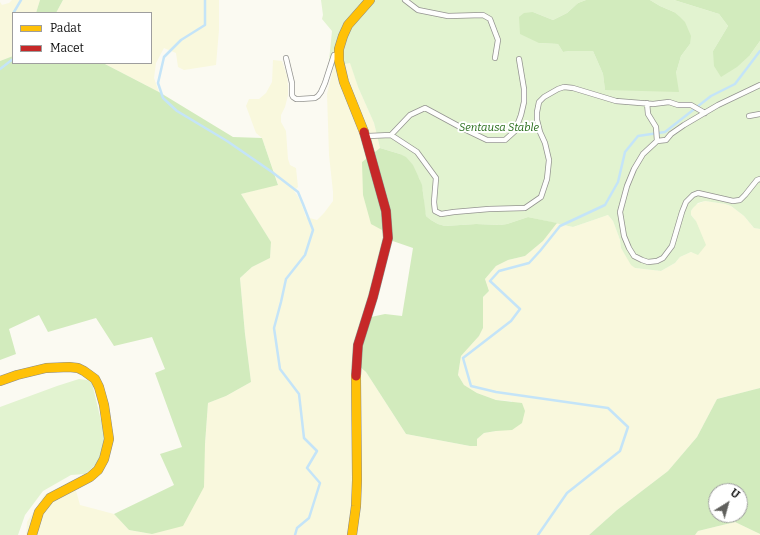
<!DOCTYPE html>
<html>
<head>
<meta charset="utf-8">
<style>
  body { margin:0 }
  #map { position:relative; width:760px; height:535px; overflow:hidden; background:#fbfaf2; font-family:Bitter,serif }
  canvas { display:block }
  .legend { position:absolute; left:12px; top:12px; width:140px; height:52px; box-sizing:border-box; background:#fff; border:1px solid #9e9e9e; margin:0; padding:5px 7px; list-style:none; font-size:12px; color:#0d0d0d }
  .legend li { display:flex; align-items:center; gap:8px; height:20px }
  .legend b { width:20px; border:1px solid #9e9e9e }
  .north { position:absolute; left:708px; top:483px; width:40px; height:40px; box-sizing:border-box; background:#fff; border:1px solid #9e9e9e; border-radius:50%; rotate:37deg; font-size:11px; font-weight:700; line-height:16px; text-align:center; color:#0d0d0d }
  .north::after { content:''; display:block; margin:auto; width:14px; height:18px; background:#60605d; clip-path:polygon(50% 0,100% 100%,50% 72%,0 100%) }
</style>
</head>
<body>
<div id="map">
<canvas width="760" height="535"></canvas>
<ul class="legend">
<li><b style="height:5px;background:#ffc107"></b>Padat</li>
<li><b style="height:5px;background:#c62828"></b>Macet</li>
</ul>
<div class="north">U</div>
</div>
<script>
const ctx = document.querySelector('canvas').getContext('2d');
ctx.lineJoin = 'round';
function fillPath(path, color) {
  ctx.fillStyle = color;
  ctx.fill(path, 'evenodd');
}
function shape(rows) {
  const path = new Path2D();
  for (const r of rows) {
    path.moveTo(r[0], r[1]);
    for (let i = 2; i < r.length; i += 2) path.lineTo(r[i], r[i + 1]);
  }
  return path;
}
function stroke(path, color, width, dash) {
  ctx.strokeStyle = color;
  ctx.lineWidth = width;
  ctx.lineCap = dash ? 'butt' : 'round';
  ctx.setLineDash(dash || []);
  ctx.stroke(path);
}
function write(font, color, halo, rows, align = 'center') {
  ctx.font = font + ' Bitter,serif';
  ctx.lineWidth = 4;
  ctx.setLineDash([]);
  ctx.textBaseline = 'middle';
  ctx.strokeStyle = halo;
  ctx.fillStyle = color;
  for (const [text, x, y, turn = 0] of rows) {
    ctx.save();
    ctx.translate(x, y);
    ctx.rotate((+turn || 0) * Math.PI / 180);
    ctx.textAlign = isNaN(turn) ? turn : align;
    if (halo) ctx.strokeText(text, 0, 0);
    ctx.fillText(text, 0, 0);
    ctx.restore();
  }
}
fillPath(shape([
  [12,0,40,0,36,13,13,13,13,56,0,61,0,2,2,5,9,3],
  [63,0,219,0,219,30,216,65,184,70,178,67,176,53,164,48,156,63,154,78,159,92,103,63,151,63,151,13,56,13],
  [273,60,282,61,287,76,288,86,288,95,285,107,281,115,281,122,286,131,288,159,290,165,296,168,298,187,294,191,297,195,301,202,306,217,317,220,324,213,333,201,333,192,329,155,327,94,334,66,350,62,358,87,374,123,380,148,362,162,384,238,360,367,366,372,406,434,470,446,477,446,477,439,484,433,496,431,512,401,496,400,477,393,464,385,458,375,461,356,479,336,483,328,483,297,489,291,485,279,496,266,508,260,525,256,543,241,557,223,573,227,608,215,613,221,620,240,621,248,635,268,661,271,675,263,680,257,691,252,694,253,696,221,691,215,691,211,695,205,705,201,725,204,731,206,744,216,754,228,760,229,760,388,717,399,697,437,668,471,617,510,589,535,26,535,27,522,44,495,73,480,80,505,114,514,129,530,152,534,205,444,208,403,226,396,251,382,245,334,240,278,252,267,270,258,271,242,241,194,278,184,262,138,256,133,246,106,249,99,259,99,266,93,272,82],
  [735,522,760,534,760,535,695,535,698,531]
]), '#f9f8dd');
fillPath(shape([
  [321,0,586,0,578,3,567,13,553,20,533,12,539,43,558,44,563,52,570,51,593,51,603,74,605,90,676,73,681,56,690,44,674,12,660,6,650,0,674,0,719,14,728,26,713,51,750,55,760,41,760,229,754,228,744,216,731,206,725,204,705,201,698,203,693,208,691,211,691,215,696,221,706,245,698,255,691,252,680,257,675,263,661,271,635,268,631,265,621,248,620,240,613,221,608,215,573,227,528,217,507,224,500,225,476,224,445,226,438,224,431,220,426,216,424,208,423,192,419,178,400,154,380,148,374,123,358,87,350,63,334,66,329,61,332,31,322,19,323,15],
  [79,379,87,380,92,383,105,437,99,462,85,474,71,475,43,491,25,515,18,535,0,535,0,407,57,386]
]), '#e2f3d0');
fillPath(shape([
  [40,0,63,0,56,13,36,13],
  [586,0,650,0,660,6,674,12,680,17,685,22,691,36,690,44,681,56,676,73,679,92,605,90,603,74,593,51,570,51,563,52,558,44,539,43,520,34,519,17,524,13,533,12,553,20,567,13,578,3],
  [674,0,760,0,760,41,750,55,737,67,721,77,714,66,713,51,728,26,719,14],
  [13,56,13,63,103,63,159,92,233,137,262,138,278,185,241,194,271,242,270,258,252,267,240,278,245,334,251,382,226,396,208,403,205,444,204,487,183,526,152,534,129,530,114,514,174,485,160,454,182,447,155,373,165,369,152,337,114,346,96,318,48,332,39,315,9,329,16,354,0,360,0,61],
  [380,148,400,154,406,157,413,165,419,178,422,185,426,216,431,220,438,224,445,226,476,224,500,225,507,224,528,217,557,223,543,241,525,256,508,260,496,266,485,279,489,291,483,297,483,328,479,336,461,356,458,375,464,385,477,393,496,400,522,403,525,411,522,423,512,430,496,431,484,433,477,439,477,446,470,446,406,434,366,372,360,367,364,337,371,317,385,314,402,316,413,248,384,238,382,230,371,224,363,195,362,162],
  [760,388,760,534,735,522,698,531,695,535,589,535,617,510,668,471,697,437,717,399],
  [716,491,740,491,740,515,716,515]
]), '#d2ebbd');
stroke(shape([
  [205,0,205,25,181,40,164,57,158,83,163,98,177,111,227,141,272,172,298,192,303,204,313,230,305,255,286,279,281,302,274,328,280,369,299,394,304,438,317,451,307,468,320,483,309,518,297,528,295,535],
  [15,13,14,12,21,0],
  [0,69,13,59],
  [538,535,567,493,620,451,628,427,608,408,496,392,471,386,463,358,511,321,520,309,490,281,499,271,529,263,540,251,560,226,605,205,618,182,625,152,638,136,665,132,711,96,735,84,760,51]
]), '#c4e4f8', 2.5);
const lane = shape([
  [405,0,418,10,448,16,483,15,490,19,498,40,495,58],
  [286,58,292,83,292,95,293,97,296,99,300,99,315,98,318,96,321,92,325,83,334,55],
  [760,85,718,105,684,125,671,134,666,140,657,141,643,154,634,169,627,186,620,212,624,236,629,248,634,256,642,260,648,262,657,261,663,258,672,246,682,212,686,202,693,195,698,193,733,201,740,200,745,195,757,180,760,179],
  [647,103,648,114,656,127,657,141],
  [749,116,760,114],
  [391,135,417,152,436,178,434,202,435,211,441,214,454,212,489,209,525,208,541,197,547,179,549,160,545,143,540,132,537,120,537,112,539,102,544,97,558,89,564,87,573,88,616,101,653,104,669,102,678,105,691,105,705,113],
  [368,136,391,135,410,115,425,108,462,128,487,140,505,140,515,131,521,115,524,102,524,89,519,59]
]);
const slow = shape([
  [364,132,344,82,339,61,339,49,343,36,348,25,370,0],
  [0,381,17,375,46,368,69,367,78,368,84,371,95,379,99,387,104,405,109,439,104,459,98,470,90,477,50,498,39,512,32,535],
  [352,535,356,506,357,480,356,376]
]);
const jam = shape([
  [356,376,358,345,373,297,388,238,386,211,364,132]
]);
stroke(lane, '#949490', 6);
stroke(slow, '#8b8a87', 10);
stroke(jam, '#8b8a87', 10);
stroke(lane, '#fefefd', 4.5);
stroke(slow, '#ffc107', 9);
stroke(jam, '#c62828', 9);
write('italic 11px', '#256b18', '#fff', [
  ["Sentausa Stable",499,128]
]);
</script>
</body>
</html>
